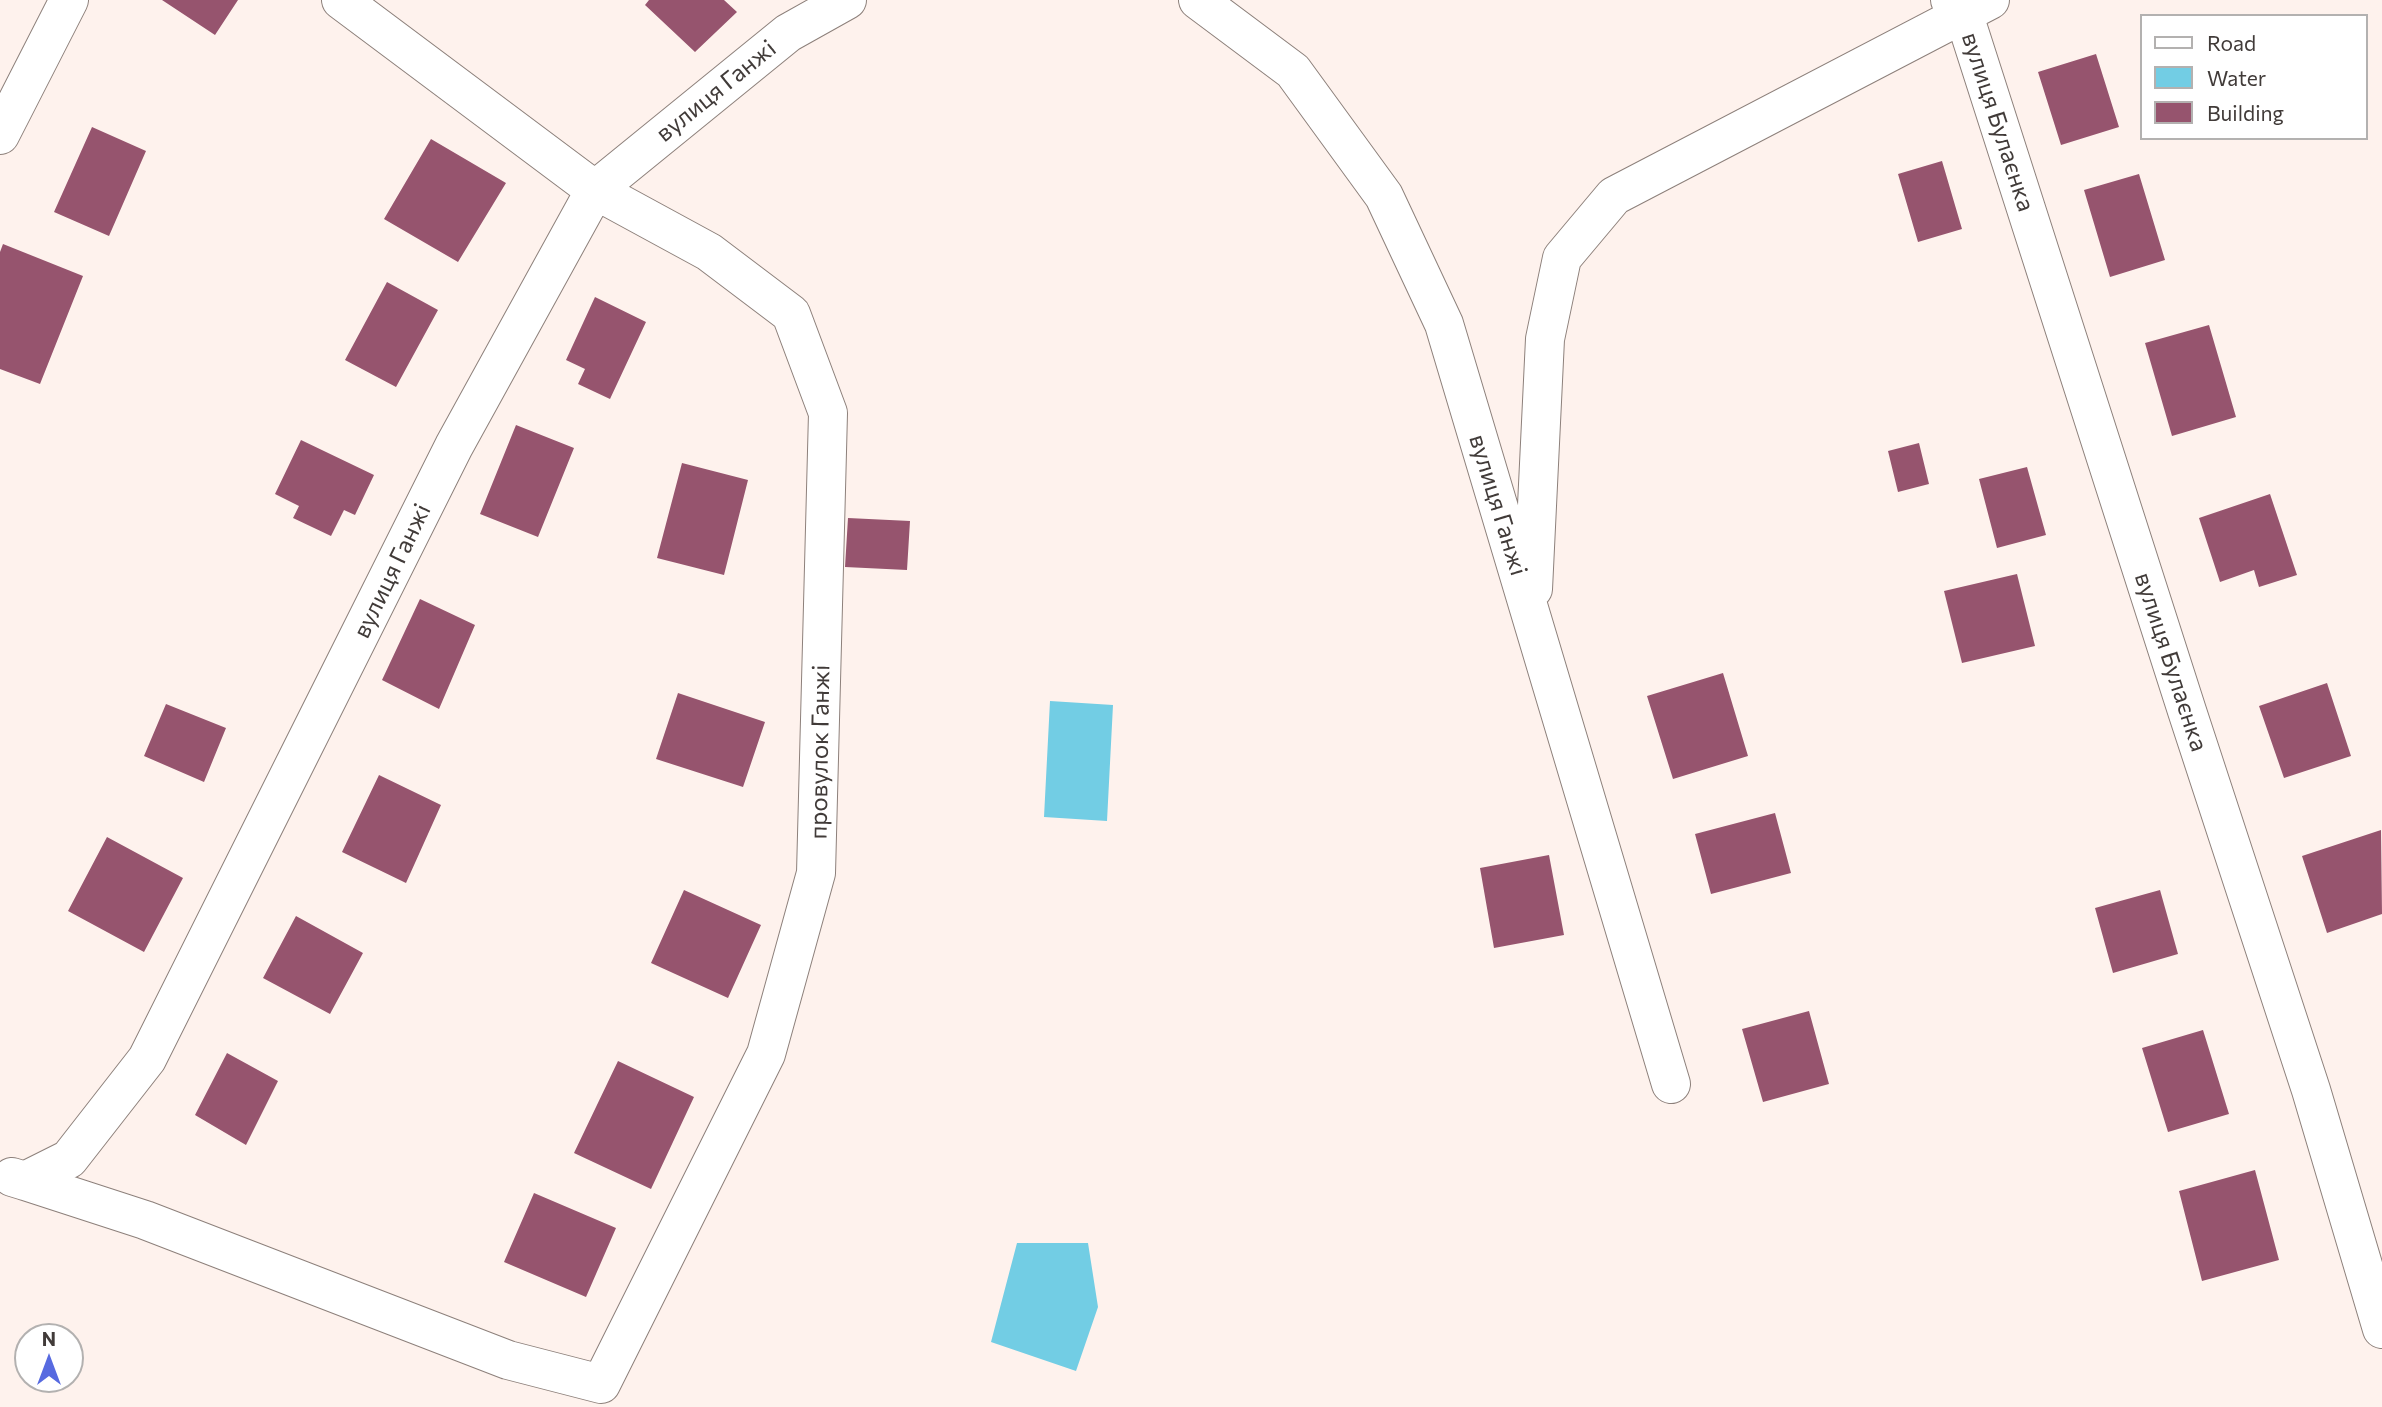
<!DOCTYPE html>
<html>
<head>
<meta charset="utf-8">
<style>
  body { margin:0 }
  #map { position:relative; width:2382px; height:1407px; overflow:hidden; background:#fef2ed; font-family:Commissioner,sans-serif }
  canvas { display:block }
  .legend { position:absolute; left:2140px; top:14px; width:228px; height:126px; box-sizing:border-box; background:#fff; border:2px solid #b3b1b0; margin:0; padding:9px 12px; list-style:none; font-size:21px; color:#413b39 }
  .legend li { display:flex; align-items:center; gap:14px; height:35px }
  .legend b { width:35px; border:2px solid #b3b1b0 }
  .north { position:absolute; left:14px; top:1323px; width:70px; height:70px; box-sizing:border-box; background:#fff; border:2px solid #b3b1b0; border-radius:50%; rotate:0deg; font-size:19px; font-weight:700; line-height:28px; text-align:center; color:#413b39 }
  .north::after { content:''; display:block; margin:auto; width:24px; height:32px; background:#576ae0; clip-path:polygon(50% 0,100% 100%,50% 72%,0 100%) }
</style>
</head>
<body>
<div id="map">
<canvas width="2382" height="1407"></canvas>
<ul class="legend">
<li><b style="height:9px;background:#fff"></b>Road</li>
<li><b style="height:19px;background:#72cde4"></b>Water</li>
<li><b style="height:19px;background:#96546e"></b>Building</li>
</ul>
<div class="north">N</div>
</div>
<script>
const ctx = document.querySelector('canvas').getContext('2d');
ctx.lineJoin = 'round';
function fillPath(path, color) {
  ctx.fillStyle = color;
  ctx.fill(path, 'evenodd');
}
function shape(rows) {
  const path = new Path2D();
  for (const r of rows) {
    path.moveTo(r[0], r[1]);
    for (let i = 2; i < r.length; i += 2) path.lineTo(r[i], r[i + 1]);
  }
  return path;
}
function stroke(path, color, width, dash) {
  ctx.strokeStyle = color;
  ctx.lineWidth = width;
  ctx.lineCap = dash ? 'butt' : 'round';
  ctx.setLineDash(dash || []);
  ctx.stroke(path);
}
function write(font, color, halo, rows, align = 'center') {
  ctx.font = font + ' Commissioner,sans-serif';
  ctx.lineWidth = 7;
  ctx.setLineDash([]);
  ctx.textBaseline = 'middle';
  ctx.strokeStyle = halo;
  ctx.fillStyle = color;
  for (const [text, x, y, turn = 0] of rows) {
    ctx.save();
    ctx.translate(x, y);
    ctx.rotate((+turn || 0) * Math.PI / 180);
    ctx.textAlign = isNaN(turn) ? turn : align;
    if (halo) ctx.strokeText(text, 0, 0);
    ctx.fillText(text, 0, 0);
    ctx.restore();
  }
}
fillPath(shape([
  [1050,701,1113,705,1107,821,1044,817],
  [1017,1243,1088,1243,1098,1307,1076,1371,991,1342]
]), '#72cde4');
fillPath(shape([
  [162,0,238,0,215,35],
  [649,0,724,0,737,12,695,52,645,5],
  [2096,54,2119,127,2061,145,2038,72],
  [92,127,146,151,109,236,54,212],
  [431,139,506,183,458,262,384,219],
  [1942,161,1962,229,1918,242,1898,174],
  [2139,174,2165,260,2110,277,2084,190],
  [3,244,83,276,40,384,0,369,0,252],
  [387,282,438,310,396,387,345,360],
  [595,297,646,322,610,399,578,384,585,369,566,360],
  [2209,325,2236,417,2172,436,2145,343],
  [516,425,574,448,538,537,480,514],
  [301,440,374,475,355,515,344,510,331,536,293,518,299,506,275,494],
  [1919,443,1929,484,1898,492,1888,451],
  [682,463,748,480,724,575,657,558],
  [2027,467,2046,535,1997,548,1979,479],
  [2270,494,2297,575,2259,587,2254,570,2220,582,2199,518],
  [848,518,910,521,907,570,845,567],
  [2017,574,2035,646,1962,663,1944,591],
  [420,599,475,625,439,709,382,680],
  [1723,673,1748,756,1673,779,1647,696],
  [2327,683,2351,756,2284,778,2259,706],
  [678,693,765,722,743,787,656,759],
  [166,704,226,728,204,782,144,756],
  [379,775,441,805,406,883,342,852],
  [1775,813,1791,873,1711,894,1695,834],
  [2381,830,2382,914,2327,933,2302,856],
  [107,837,183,878,144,952,68,911],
  [1549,855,1564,935,1494,948,1480,868],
  [684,890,761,925,728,998,651,963],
  [2160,890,2178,954,2113,973,2095,908],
  [296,916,363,953,330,1014,263,978],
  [1809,1011,1829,1084,1763,1102,1742,1029],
  [2203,1030,2229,1114,2168,1132,2142,1048],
  [227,1053,278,1081,246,1145,195,1115],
  [618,1061,694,1097,651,1189,574,1153],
  [2255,1170,2279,1260,2202,1281,2179,1191],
  [534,1193,616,1228,586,1297,504,1262]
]), '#96546e');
const minor = shape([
  [1198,0,1293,71,1384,196,1444,324,1671,1084],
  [1950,0,1963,12,2187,711,2311,1090,2382,1329],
  [0,135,69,0],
  [1533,589,1545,339,1562,258,1614,196,1990,0],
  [12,1177,25,1181,69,1159,147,1059,454,446,595,190,788,33,847,0],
  [25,1181,145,1220,508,1360,601,1384,766,1054,816,873,828,413,791,314,709,252,595,190,341,0]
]);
stroke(minor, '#8d807b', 40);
stroke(minor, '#fff', 38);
write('24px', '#413b39', '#fff', [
  ["вулиця Ганжі",716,91,-39],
  ["вулиця Булаєнка",1998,122,72],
  ["вулиця Ганжі",1498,505,73],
  ["вулиця Ганжі",392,571,-64],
  ["вулиця Булаєнка",2171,662,72],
  ["провулок Ганжі",820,752,-89]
]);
</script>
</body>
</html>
